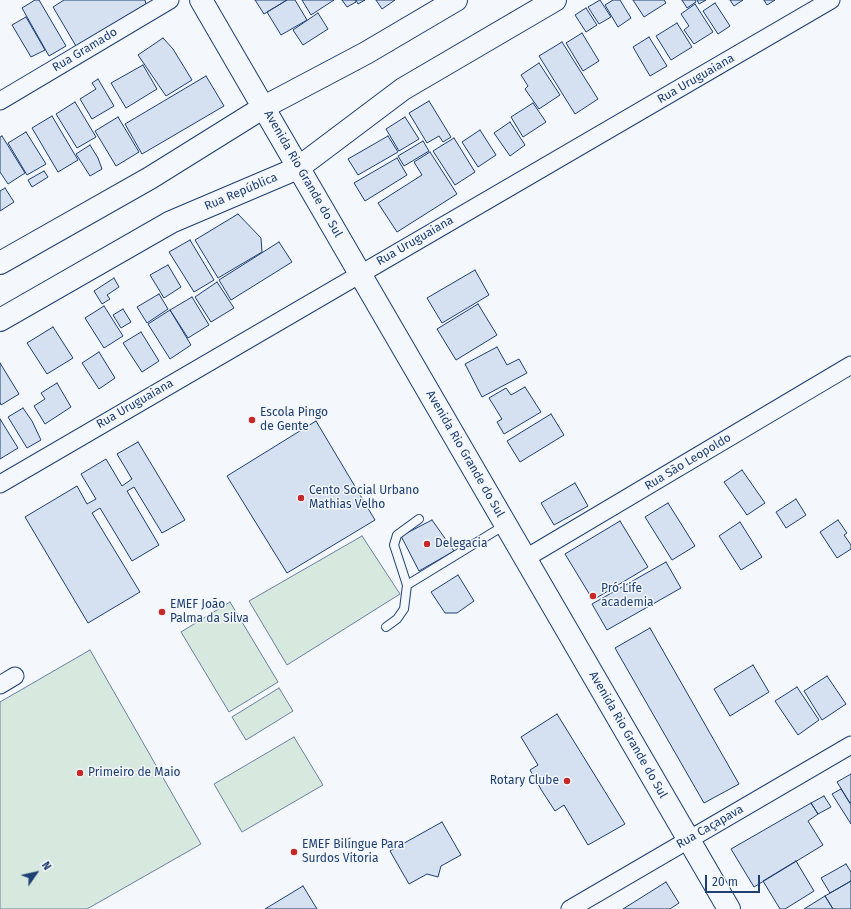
<!DOCTYPE html>
<html>
<head>
<meta charset="utf-8">
<style>
  body { margin:0 }
  #map { position:relative; width:851px; height:909px; overflow:hidden; background:#f4f7fb; font-family:"Fira Sans",sans-serif }
  canvas { display:block }
  .north { position:absolute; left:16px; top:853px; width:40px; height:40px; -webkit-text-stroke:3px #f4f7fb; paint-order:stroke; rotate:56deg; font-size:11px; font-weight:700; line-height:16px; text-align:center; color:#1d3f73 }
  .north::after { content:''; display:block; margin:auto; width:14px; height:18px; background:#1d3f73; clip-path:polygon(50% 0,100% 100%,50% 72%,0 100%) }
  .scale { position:absolute; left:705px; top:875px; width:55px; height:18px; box-sizing:border-box; border:2px solid #1d3f73; border-top:0; padding-left:5px; font-size:12px; line-height:14px; white-space:nowrap; color:#1d3f73; -webkit-text-stroke:3px #f4f7fb; paint-order:stroke }
</style>
</head>
<body>
<div id="map">
<canvas width="851" height="909"></canvas>
<div class="north">N</div>
<div class="scale">20 m</div>
</div>
<script>
const ctx = document.querySelector('canvas').getContext('2d');
ctx.lineJoin = 'round';
function fillPath(path, color) {
  ctx.fillStyle = color;
  ctx.fill(path, 'evenodd');
}
function shape(rows) {
  const path = new Path2D();
  for (const r of rows) {
    path.moveTo(r[0], r[1]);
    for (let i = 2; i < r.length; i += 2) path.lineTo(r[i], r[i + 1]);
  }
  return path;
}
function stroke(path, color, width, dash) {
  ctx.strokeStyle = color;
  ctx.lineWidth = width;
  ctx.lineCap = dash ? 'butt' : 'round';
  ctx.setLineDash(dash || []);
  ctx.stroke(path);
}
function write(font, color, halo, rows, align = 'center') {
  ctx.font = font + ' "Fira Sans",sans-serif';
  ctx.lineWidth = 3;
  ctx.setLineDash([]);
  ctx.textBaseline = 'middle';
  ctx.strokeStyle = halo;
  ctx.fillStyle = color;
  for (const [text, x, y, turn = 0] of rows) {
    ctx.save();
    ctx.translate(x, y);
    ctx.rotate((+turn || 0) * Math.PI / 180);
    ctx.textAlign = isNaN(turn) ? turn : align;
    if (halo) ctx.strokeText(text, 0, 0);
    ctx.fillText(text, 0, 0);
    ctx.restore();
  }
}
const green = shape([
  [362,536,400,594,287,665,249,601,362,536],
  [230,602,278,682,229,712,181,632,230,602],
  [90,650,201,844,87,909,0,909,0,702,90,650],
  [279,688,293,711,246,740,232,717,279,688],
  [294,737,323,785,242,832,214,784,294,737]
]);
fillPath(green, '#d7e8df');
stroke(green, '#687fa3', 1);
const building = shape([
  [35,0,39,0,66,46,49,56,22,8,35,0],
  [64,0,145,0,146,4,76,46,53,7,64,0],
  [255,0,287,0,264,14,255,0],
  [287,0,295,0,307,20,281,35,267,12,287,0],
  [302,0,334,0,311,15,302,0],
  [342,0,355,0,356,2,347,7,342,0],
  [356,0,365,0,358,4,356,0],
  [376,0,395,0,382,9,376,0],
  [600,0,611,17,599,24,588,7,600,0],
  [613,0,620,0,631,18,618,27,605,5,613,0],
  [633,0,664,0,666,3,644,17,633,0],
  [682,0,695,0,696,2,687,8,682,0],
  [697,0,706,0,699,4,697,0],
  [730,0,743,0,734,6,730,0],
  [764,0,775,0,767,5,764,0],
  [715,3,730,26,718,34,703,11,715,3],
  [695,4,713,32,694,44,684,30,689,26,681,14,695,4],
  [586,8,597,25,586,32,575,15,586,8],
  [318,13,328,29,303,45,293,30,318,13],
  [26,17,45,50,31,57,12,25,26,17],
  [677,23,692,47,671,60,656,36,677,23],
  [582,33,599,61,583,71,566,43,582,33],
  [649,37,667,66,650,76,633,47,649,37],
  [163,38,173,49,192,80,166,96,138,55,163,38],
  [562,42,598,99,575,114,539,56,562,42],
  [539,63,560,95,539,109,525,89,528,86,521,75,539,63],
  [143,65,157,89,126,108,111,83,143,65],
  [206,76,224,106,142,154,125,124,206,76],
  [98,79,114,106,92,119,80,99,96,89,92,83,98,79],
  [429,101,451,137,443,142,439,136,427,143,409,113,429,101],
  [75,102,96,137,77,148,56,114,75,102],
  [533,103,546,122,523,137,511,117,533,103],
  [52,116,78,160,58,172,32,128,52,116],
  [118,117,139,152,116,166,95,131,118,117],
  [405,117,419,139,399,151,386,129,405,117],
  [510,122,525,145,510,156,494,133,510,122],
  [480,130,496,155,478,167,462,142,480,130],
  [26,132,46,164,27,175,8,143,26,132],
  [2,136,25,173,8,184,0,172,0,137,2,136],
  [388,136,398,152,358,175,348,159,388,136],
  [454,138,475,172,455,185,433,151,454,138],
  [423,141,429,151,404,166,398,156,423,141],
  [90,145,98,158,102,169,90,176,76,154,90,145],
  [430,152,457,194,397,232,378,203,422,175,414,162,430,152],
  [397,158,407,175,365,201,354,183,397,158],
  [44,171,48,177,32,187,28,180,44,171],
  [5,188,14,202,0,211,0,191,5,188],
  [238,214,261,238,262,252,218,278,195,240,238,214],
  [190,240,214,280,194,292,169,252,190,240],
  [279,242,292,262,231,300,219,280,279,242],
  [168,265,181,287,164,298,150,275,168,265],
  [475,270,489,295,442,323,427,298,475,270],
  [114,278,119,287,107,295,110,299,102,304,94,291,114,278],
  [217,282,234,308,211,322,195,297,217,282],
  [159,294,168,309,147,323,137,307,159,294],
  [192,297,209,325,188,338,170,310,192,297],
  [478,304,497,335,456,360,437,329,478,304],
  [104,306,123,336,104,348,85,318,104,306],
  [123,309,131,322,121,328,113,315,123,309],
  [170,310,191,345,170,359,148,324,170,310],
  [53,327,73,358,47,374,27,343,53,327],
  [141,332,159,361,142,372,123,343,141,332],
  [497,347,507,365,519,359,527,373,482,397,465,364,497,347],
  [99,352,115,378,99,389,82,363,99,352],
  [0,363,19,394,1,405,0,402,0,363],
  [57,383,71,407,45,424,34,406,45,399,41,393,57,383],
  [525,387,541,412,504,434,497,422,502,419,489,398,506,388,511,395,525,387],
  [23,408,32,421,41,440,27,448,8,417,23,408],
  [551,414,564,435,520,462,507,441,551,414],
  [0,419,18,448,0,459,0,419],
  [316,421,375,520,287,573,227,476,316,421],
  [138,442,185,520,162,533,134,487,127,491,159,545,132,561,100,508,92,513,140,592,88,623,25,517,77,486,87,504,96,499,81,474,106,459,122,486,132,479,117,454,138,442],
  [742,470,765,503,747,515,724,482,742,470],
  [575,483,588,506,554,525,541,503,575,483],
  [796,499,806,515,786,528,776,512,796,499],
  [668,503,695,546,672,560,645,517,668,503],
  [432,520,454,551,419,571,401,536,432,520],
  [838,520,847,533,844,535,851,545,851,549,837,558,820,532,838,520],
  [620,521,648,567,593,600,565,554,620,521],
  [740,522,762,557,741,570,719,536,740,522],
  [666,562,681,588,607,630,592,604,666,562],
  [458,575,474,601,457,613,445,613,431,592,458,575],
  [650,628,739,784,704,803,615,648,650,628],
  [753,665,769,692,730,716,714,689,753,665],
  [827,676,846,704,822,720,804,691,827,676],
  [797,687,819,720,798,735,775,701,797,687],
  [557,714,625,824,588,845,564,805,555,811,542,791,530,770,538,765,521,737,557,714],
  [851,774,851,802,850,803,837,782,851,774],
  [841,789,851,805,851,824,832,794,841,789],
  [824,796,831,807,818,814,811,803,824,796],
  [811,803,818,814,808,821,823,845,754,887,731,849,811,803],
  [442,822,461,855,441,866,438,877,427,874,409,884,390,851,442,822],
  [796,861,814,891,785,909,780,909,763,881,796,861],
  [846,864,851,872,851,881,830,893,821,878,846,864],
  [851,881,851,909,833,909,825,896,851,881],
  [666,882,679,903,670,909,623,909,666,882],
  [303,886,317,909,265,909,303,886],
  [825,896,833,909,804,909,825,896]
]);
fillPath(building, '#d5e0f0');
stroke(building, '#1d3f73', 1);
const lane = shape([
  [407,585,505,525],
  [386,627,397,619,404,609,407,585,394,545,397,535,419,519]
]);
const street = shape([
  [0,101,170,0],
  [0,484,831,0],
  [526,558,851,365],
  [0,685,15,676],
  [570,909,851,745]
]);
const secondary = shape([
  [201,0,729,909],
  [0,263,150,178,264,107,366,53,456,0],
  [0,320,171,222,298,168,403,89,555,0]
]);
stroke(lane, '#1d3f73', 10);
stroke(street, '#1d3f73', 19);
stroke(secondary, '#1d3f73', 24);
stroke(lane, '#f4f7fb', 8);
stroke(street, '#f4f7fb', 17);
stroke(secondary, '#f4f7fb', 22);
for (const [x, y, r, color] of [
  [252,420,4,"#c62828"],
  [301,498,4,"#c62828"],
  [427,544,4,"#c62828"],
  [593,596,4,"#c62828"],
  [162,612,4,"#c62828"],
  [80,773,4,"#c62828"],
  [567,781,4,"#c62828"],
  [294,852,4,"#c62828"]
]) {
  const dot = new Path2D();
  dot.arc(x, y, r, 0, 2 * Math.PI);
  ctx.fillStyle = color;
  ctx.fill(dot);
  stroke(dot, '#f4f7fb', 1.5);
}
write('12px', '#1d3f73', '#f4f7fb', [
  ["Rua Gramado",85,50,-31],
  ["Rua Uruguaiana",696,79,-30],
  ["Avenida Rio Grande do Sul",303,174,60],
  ["Rua República",241,192,-23],
  ["Rua Uruguaiana",415,241,-30],
  ["Rua Uruguaiana",135,404,-30],
  ["Avenida Rio Grande do Sul",465,454,60],
  ["Rua São Leopoldo",688,462,-31],
  ["Avenida Rio Grande do Sul",628,735,60],
  ["Rua Caçapava",710,827,-30]
]);
write('12px', '#1d3f73', '#f4f7fb', [
  ["Escola Pingo",260,413],
  ["de Gente",260,427],
  ["Cento Social Urbano",309,491],
  ["Mathias Velho",309,505],
  ["Delegacia",435,544],
  ["Pró Life",601,589],
  ["academia",601,603],
  ["EMEF João",170,605],
  ["Palma da Silva",170,619],
  ["Primeiro de Maio",88,773],
  ["Rotary Clube",559,781,"right"],
  ["EMEF Bilíngue Para",302,845],
  ["Surdos Vitoria",302,859]
], 'left');
</script>
</body>
</html>
